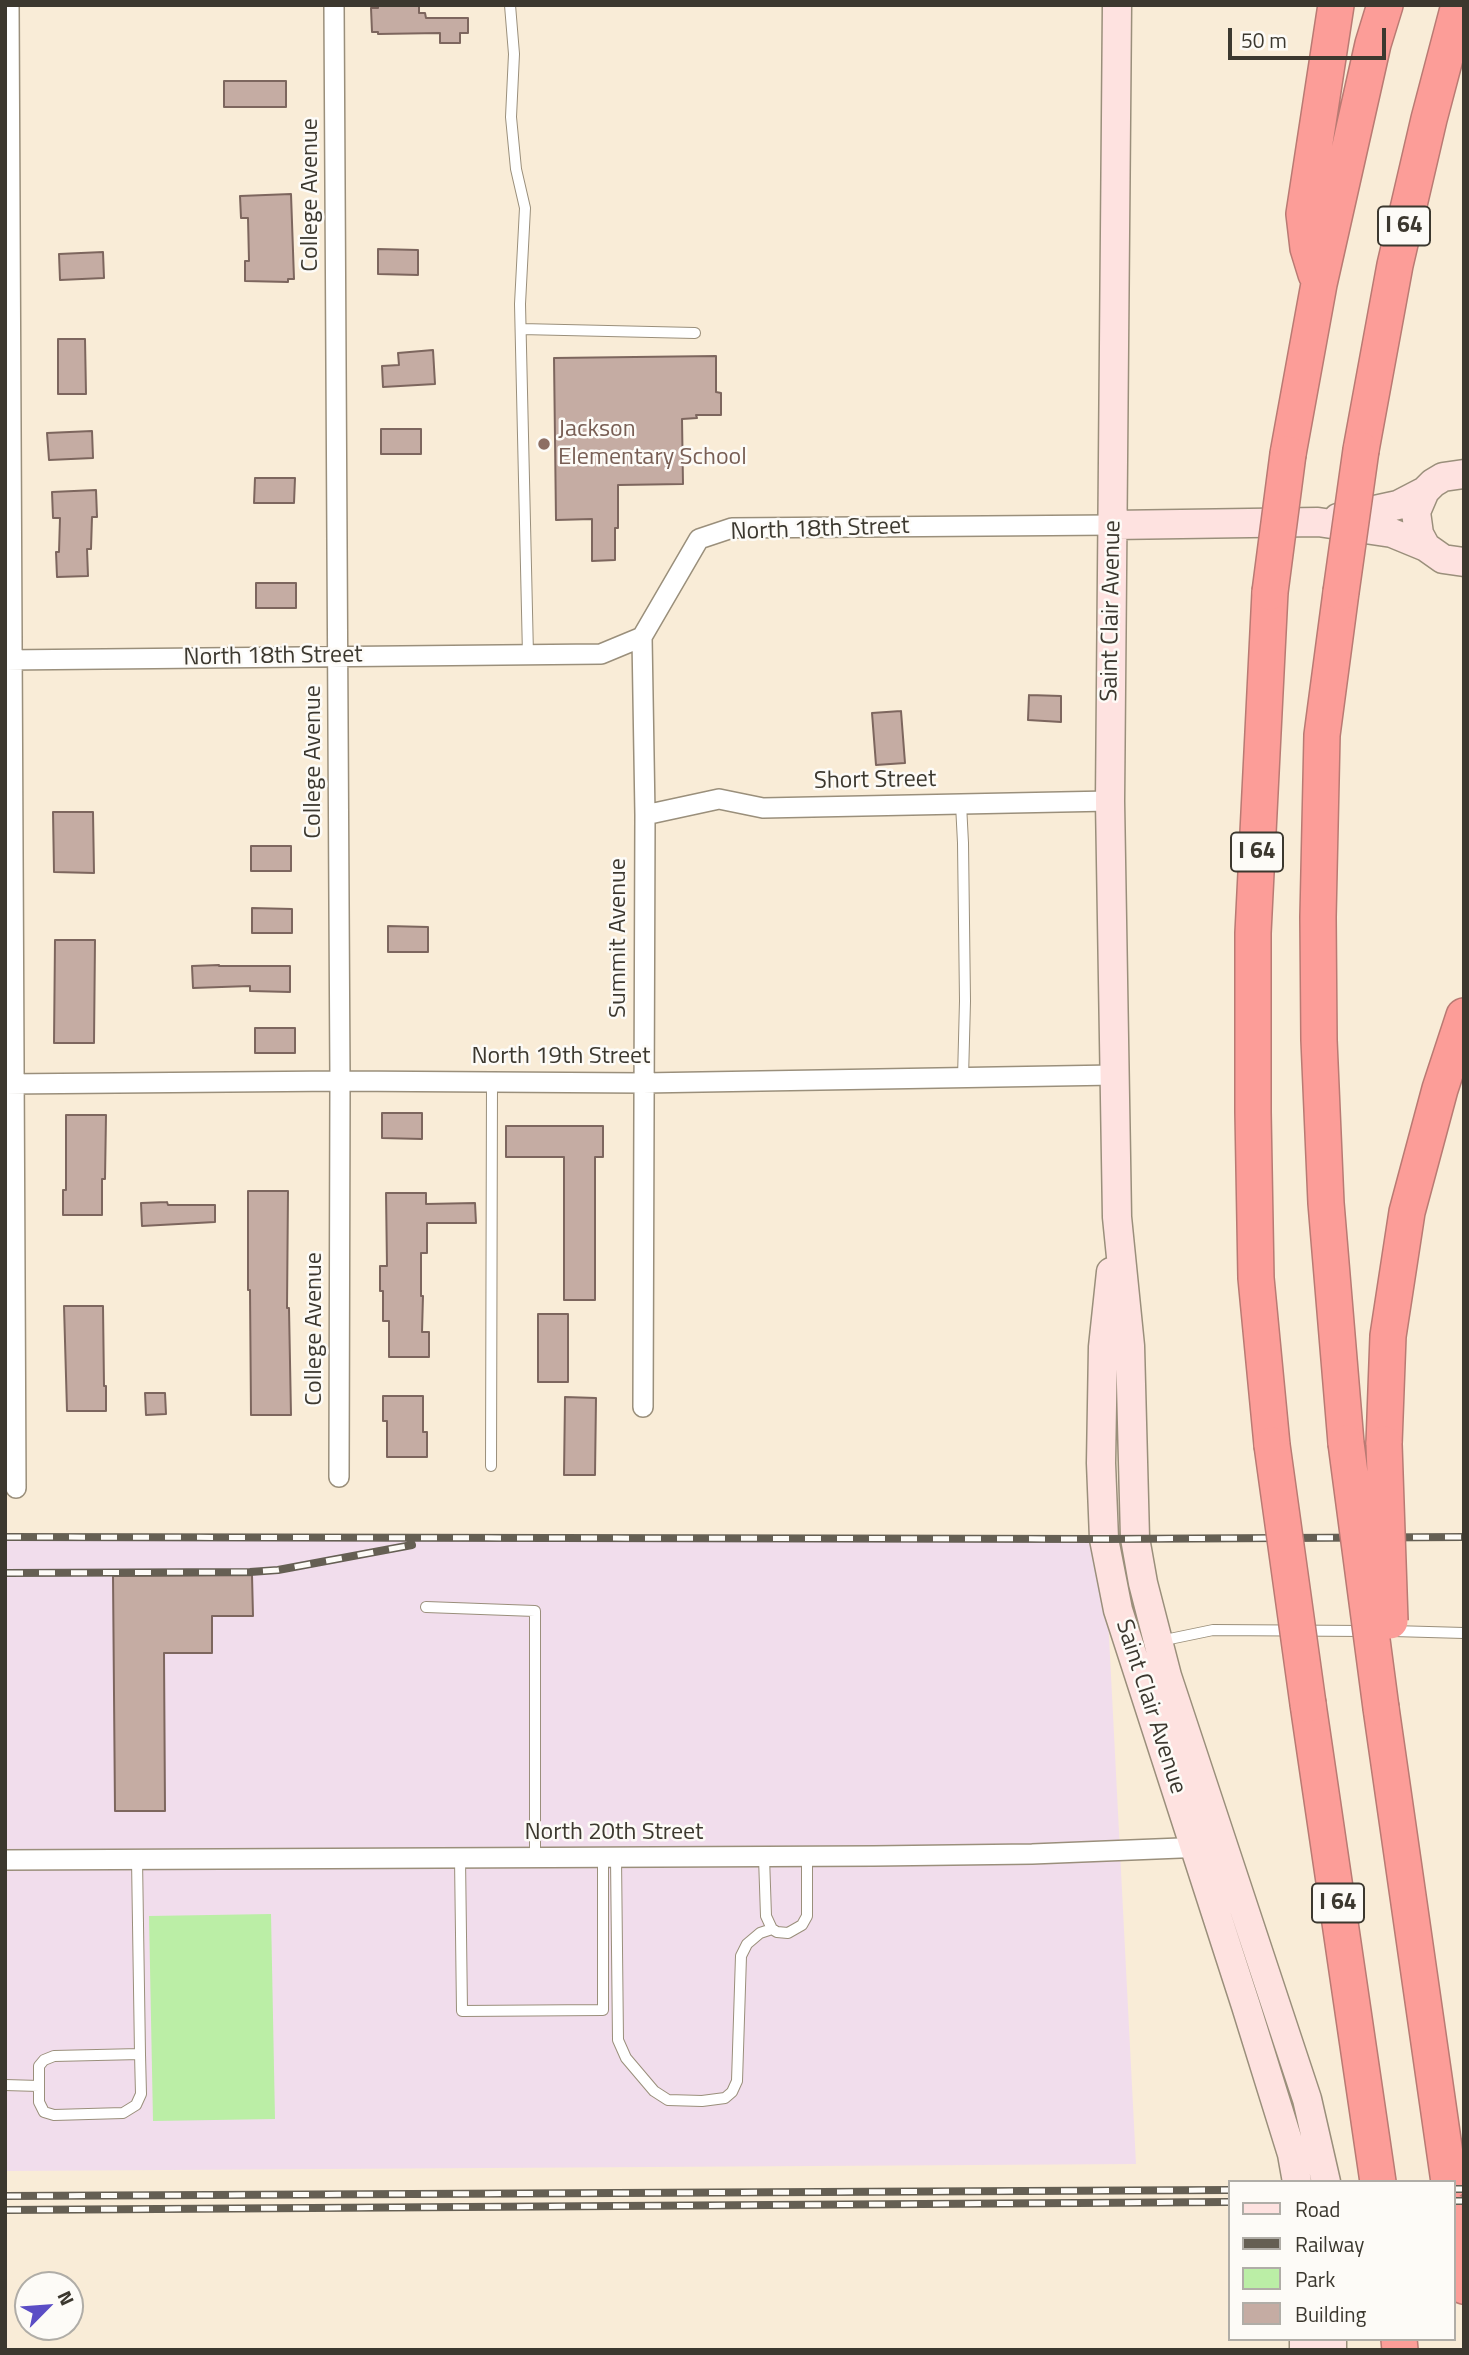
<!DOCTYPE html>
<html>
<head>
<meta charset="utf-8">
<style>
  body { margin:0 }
  #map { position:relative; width:1469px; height:2355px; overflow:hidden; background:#f9ecd7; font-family:"Titillium Web",sans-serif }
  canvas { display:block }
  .frame { position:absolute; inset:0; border:7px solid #3c382f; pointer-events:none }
  .legend { position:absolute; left:1228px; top:2180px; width:228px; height:161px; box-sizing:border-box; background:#fdfbf7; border:2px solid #b0ada7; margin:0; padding:9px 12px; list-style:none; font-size:21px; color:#3c382f }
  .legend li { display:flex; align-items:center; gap:14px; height:35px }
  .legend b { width:35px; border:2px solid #b0ada7 }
  .north { position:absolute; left:14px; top:2271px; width:70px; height:70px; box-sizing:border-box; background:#fdfbf7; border:2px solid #b0ada7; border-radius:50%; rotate:65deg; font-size:19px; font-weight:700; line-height:28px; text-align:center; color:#3c382f }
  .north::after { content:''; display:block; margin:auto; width:24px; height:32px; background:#5b4dc5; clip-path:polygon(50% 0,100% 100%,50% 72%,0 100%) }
  .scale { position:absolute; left:1228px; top:28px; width:158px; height:32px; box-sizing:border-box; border:4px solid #3c382f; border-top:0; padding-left:9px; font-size:21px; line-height:24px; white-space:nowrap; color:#3c382f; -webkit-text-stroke:5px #fdfbf7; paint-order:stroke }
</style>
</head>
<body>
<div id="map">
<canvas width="1469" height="2355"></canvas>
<div class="frame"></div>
<ul class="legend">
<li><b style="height:9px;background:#fee2e0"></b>Road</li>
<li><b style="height:9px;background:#655f53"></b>Railway</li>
<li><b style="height:19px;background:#bbeea6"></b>Park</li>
<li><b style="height:19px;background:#c5aca3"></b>Building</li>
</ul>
<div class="north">N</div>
<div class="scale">50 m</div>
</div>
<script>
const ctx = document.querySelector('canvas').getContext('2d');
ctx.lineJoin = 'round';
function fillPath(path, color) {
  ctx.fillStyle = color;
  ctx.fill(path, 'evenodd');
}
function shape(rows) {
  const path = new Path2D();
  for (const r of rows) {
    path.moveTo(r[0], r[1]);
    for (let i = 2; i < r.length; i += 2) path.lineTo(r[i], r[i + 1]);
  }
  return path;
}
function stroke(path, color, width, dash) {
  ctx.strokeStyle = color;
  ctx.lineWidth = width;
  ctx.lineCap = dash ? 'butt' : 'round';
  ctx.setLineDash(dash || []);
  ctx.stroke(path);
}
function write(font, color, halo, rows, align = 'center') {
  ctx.font = font + ' "Titillium Web",sans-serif';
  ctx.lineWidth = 5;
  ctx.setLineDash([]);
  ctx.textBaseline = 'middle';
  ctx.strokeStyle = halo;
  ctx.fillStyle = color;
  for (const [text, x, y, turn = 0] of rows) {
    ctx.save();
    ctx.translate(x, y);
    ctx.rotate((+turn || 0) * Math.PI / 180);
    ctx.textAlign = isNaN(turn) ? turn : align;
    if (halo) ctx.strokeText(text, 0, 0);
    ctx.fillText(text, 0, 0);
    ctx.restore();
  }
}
fillPath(shape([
  [5,1537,1104,1539,1136,2164,5,2171]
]), '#f1ddec');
fillPath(shape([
  [271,1914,275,2119,153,2121,149,1916]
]), '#bbeea6');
const building = shape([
  [378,6,419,6,419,13,425,13,426,18,468,18,468,33,460,33,460,43,440,43,440,33,378,34,378,32,372,32,371,8,378,8,378,6],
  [224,81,286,81,286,107,224,107,224,81],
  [291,194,294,279,288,279,288,282,245,281,245,261,249,261,248,218,241,218,240,196,291,194],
  [378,249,418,250,418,275,378,274,378,249],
  [103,252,104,278,60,280,59,254,103,252],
  [58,339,85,339,86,394,58,394,58,339],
  [433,350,435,384,383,387,382,366,399,365,398,353,433,350],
  [716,356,716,392,721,393,721,415,696,415,697,418,682,419,683,484,618,485,618,528,615,528,615,560,592,561,592,519,556,520,554,358,716,356],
  [381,429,421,429,421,454,381,454,381,429],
  [92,431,93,458,49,460,47,433,92,431],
  [255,478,295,478,294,503,254,503,255,478],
  [96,490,97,517,92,517,91,549,87,549,88,576,57,577,56,552,59,552,60,518,53,518,52,492,96,490],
  [256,583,296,583,296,608,256,608,256,583],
  [1029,695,1061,696,1061,722,1028,720,1029,695],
  [901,711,905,763,876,765,872,713,901,711],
  [53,812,93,812,94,873,54,872,53,812],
  [251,846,291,846,291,871,251,871,251,846],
  [252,908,292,909,292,933,252,933,252,908],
  [388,926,428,927,428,952,388,952,388,926],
  [55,940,95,940,94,1043,54,1043,55,940],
  [219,965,219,966,290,966,290,992,250,991,250,986,193,988,192,966,219,965],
  [255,1028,295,1028,295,1053,255,1053,255,1028],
  [382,1113,422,1113,422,1139,382,1138,382,1113],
  [66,1115,106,1115,105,1179,102,1179,102,1215,63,1215,63,1190,66,1190,66,1115],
  [506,1126,603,1126,603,1157,595,1157,595,1300,564,1300,564,1157,506,1157,506,1126],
  [248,1191,288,1191,287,1308,289,1308,291,1415,251,1415,250,1290,248,1290,248,1191],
  [386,1193,426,1193,426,1204,475,1203,476,1223,427,1223,427,1253,421,1253,421,1296,423,1296,422,1332,429,1332,429,1357,389,1357,389,1321,383,1321,383,1291,380,1291,380,1266,387,1266,386,1193],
  [167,1202,168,1205,215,1205,215,1222,142,1226,141,1203,167,1202],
  [64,1306,103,1306,104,1386,106,1386,106,1411,67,1411,64,1306],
  [538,1314,568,1314,568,1382,538,1382,538,1314],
  [145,1393,165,1393,166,1414,146,1415,145,1393],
  [383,1396,423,1396,423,1432,427,1432,427,1457,387,1457,387,1421,383,1421,383,1396],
  [565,1397,596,1398,595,1475,564,1475,565,1397],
  [252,1575,253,1616,212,1616,212,1653,164,1653,165,1811,115,1811,113,1576,252,1575]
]);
fillPath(building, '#c5aca3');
stroke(building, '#7d665e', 2);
const lane = shape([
  [510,5,514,54,511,117,516,169,525,208,520,304,528,655],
  [521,329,695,333],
  [961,804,963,843,965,1001,963,1078],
  [491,1466,492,1081],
  [426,1607,535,1611,535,1858],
  [1393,1631,1464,1633],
  [1160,1641,1213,1630,1364,1631],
  [764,1857,766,1916,772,1929,777,1932,788,1933,802,1925,807,1916,807,1857],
  [460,1858,462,2011,603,2010,603,1858],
  [616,1858,618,2040,626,2058,654,2091,668,2100,702,2101,725,2098,732,2092,737,2081,741,1956,747,1944,760,1933,772,1929],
  [137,1859,140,2054,141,2094,136,2105,123,2113,54,2115,44,2112,39,2102,39,2066,44,2060,54,2056,140,2054],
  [5,2085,39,2086]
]);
const street = shape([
  [9,5,16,1488],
  [334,5,340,1081,339,1477],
  [642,637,645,815,643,1407],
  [5,660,601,654,642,637,699,539,732,528,1113,525],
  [645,815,719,799,763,808,1110,801],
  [5,1084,340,1081,643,1083,1115,1075],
  [5,1860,874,1856,1032,1854,1205,1847]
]);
const secondary = shape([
  [1117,5,1110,801,1117,1217,1130,1346,1135,1538,1143,1583,1167,1676,1307,2099,1326,2182],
  [1464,474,1443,477,1433,483,1425,491,1416,512,1419,534,1426,547,1443,559,1464,562],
  [1338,518,1398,505,1425,491],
  [1113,525,1318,522,1392,533,1426,547],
  [1111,1272,1103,1347,1101,1463,1104,1539,1118,1610,1246,2006,1292,2154,1297,2182],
  [1304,2339,1304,2350],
  [1332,2339,1332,2350]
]);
const highway = shape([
  [1316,274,1308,248,1304,214,1336,5],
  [1361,450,1395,265,1429,119,1459,5],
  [1288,454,1319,284,1373,44,1385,5],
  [1270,592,1253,933,1253,1112,1256,1278,1272,1445],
  [1341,592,1322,735,1318,917,1319,1040,1326,1203,1346,1443],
  [1384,1444,1388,1336,1407,1212,1440,1089,1464,1016],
  [1308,1704,1378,2182],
  [1381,1708,1449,2182],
  [1453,2212,1464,2286],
  [1399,2339,1400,2350]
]);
stroke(lane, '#9a8f7b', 12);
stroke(street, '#9a8f7b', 22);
stroke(secondary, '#9a8f7b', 31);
stroke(highway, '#b97a73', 38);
stroke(lane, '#fff', 10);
stroke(street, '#fff', 19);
stroke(secondary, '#fee2e0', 28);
stroke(highway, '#fc9d98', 35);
const rail = shape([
  [5,1537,1104,1539,1464,1537],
  [7,1573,250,1572,278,1570,412,1545],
  [1453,2189,1464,2189],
  [5,2196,1229,2190],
  [1453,2201,1464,2201],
  [5,2210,1229,2202]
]);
stroke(rail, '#655f53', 8);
stroke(rail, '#fdfbf7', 5, [16]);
const highwayBridge = shape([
  [1270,592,1288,454],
  [1341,592,1361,450],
  [1346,1443,1381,1708],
  [1384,1444,1390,1621],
  [1272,1445,1308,1704]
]);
stroke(highwayBridge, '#b97a73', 38, []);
stroke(highwayBridge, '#fc9d98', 35);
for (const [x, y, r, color] of [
  [544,444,7,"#8d6e63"]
]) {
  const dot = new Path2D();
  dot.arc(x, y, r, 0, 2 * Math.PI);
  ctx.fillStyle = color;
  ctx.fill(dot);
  stroke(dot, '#fdfbf7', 2.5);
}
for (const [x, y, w] of [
  [1404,226,52],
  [1257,852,52],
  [1338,1903,52]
]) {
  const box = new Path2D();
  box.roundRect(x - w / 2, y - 19.5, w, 39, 5);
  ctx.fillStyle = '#fdfbf7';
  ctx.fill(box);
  stroke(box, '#3c382f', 2);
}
write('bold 23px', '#3c382f', null, [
  ["I 64",1404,226],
  ["I 64",1257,852],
  ["I 64",1338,1903]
]);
write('24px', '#3c382f', '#fdfbf7', [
  ["College Avenue",311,195,-90],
  ["North 18th Street",820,530,-2],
  ["Saint Clair Avenue",1112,611,-89],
  ["North 18th Street",273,657,-1],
  ["College Avenue",314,762,-90],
  ["Short Street",875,781,-1],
  ["Summit Avenue",619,938,-90],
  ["North 19th Street",561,1057],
  ["College Avenue",315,1329,-90],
  ["Saint Clair Avenue",1150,1707,72],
  ["North 20th Street",614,1833]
]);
write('24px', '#785e54', '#fdfbf7', [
  ["Jackson",558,430],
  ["Elementary School",558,458]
], 'left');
</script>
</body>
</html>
